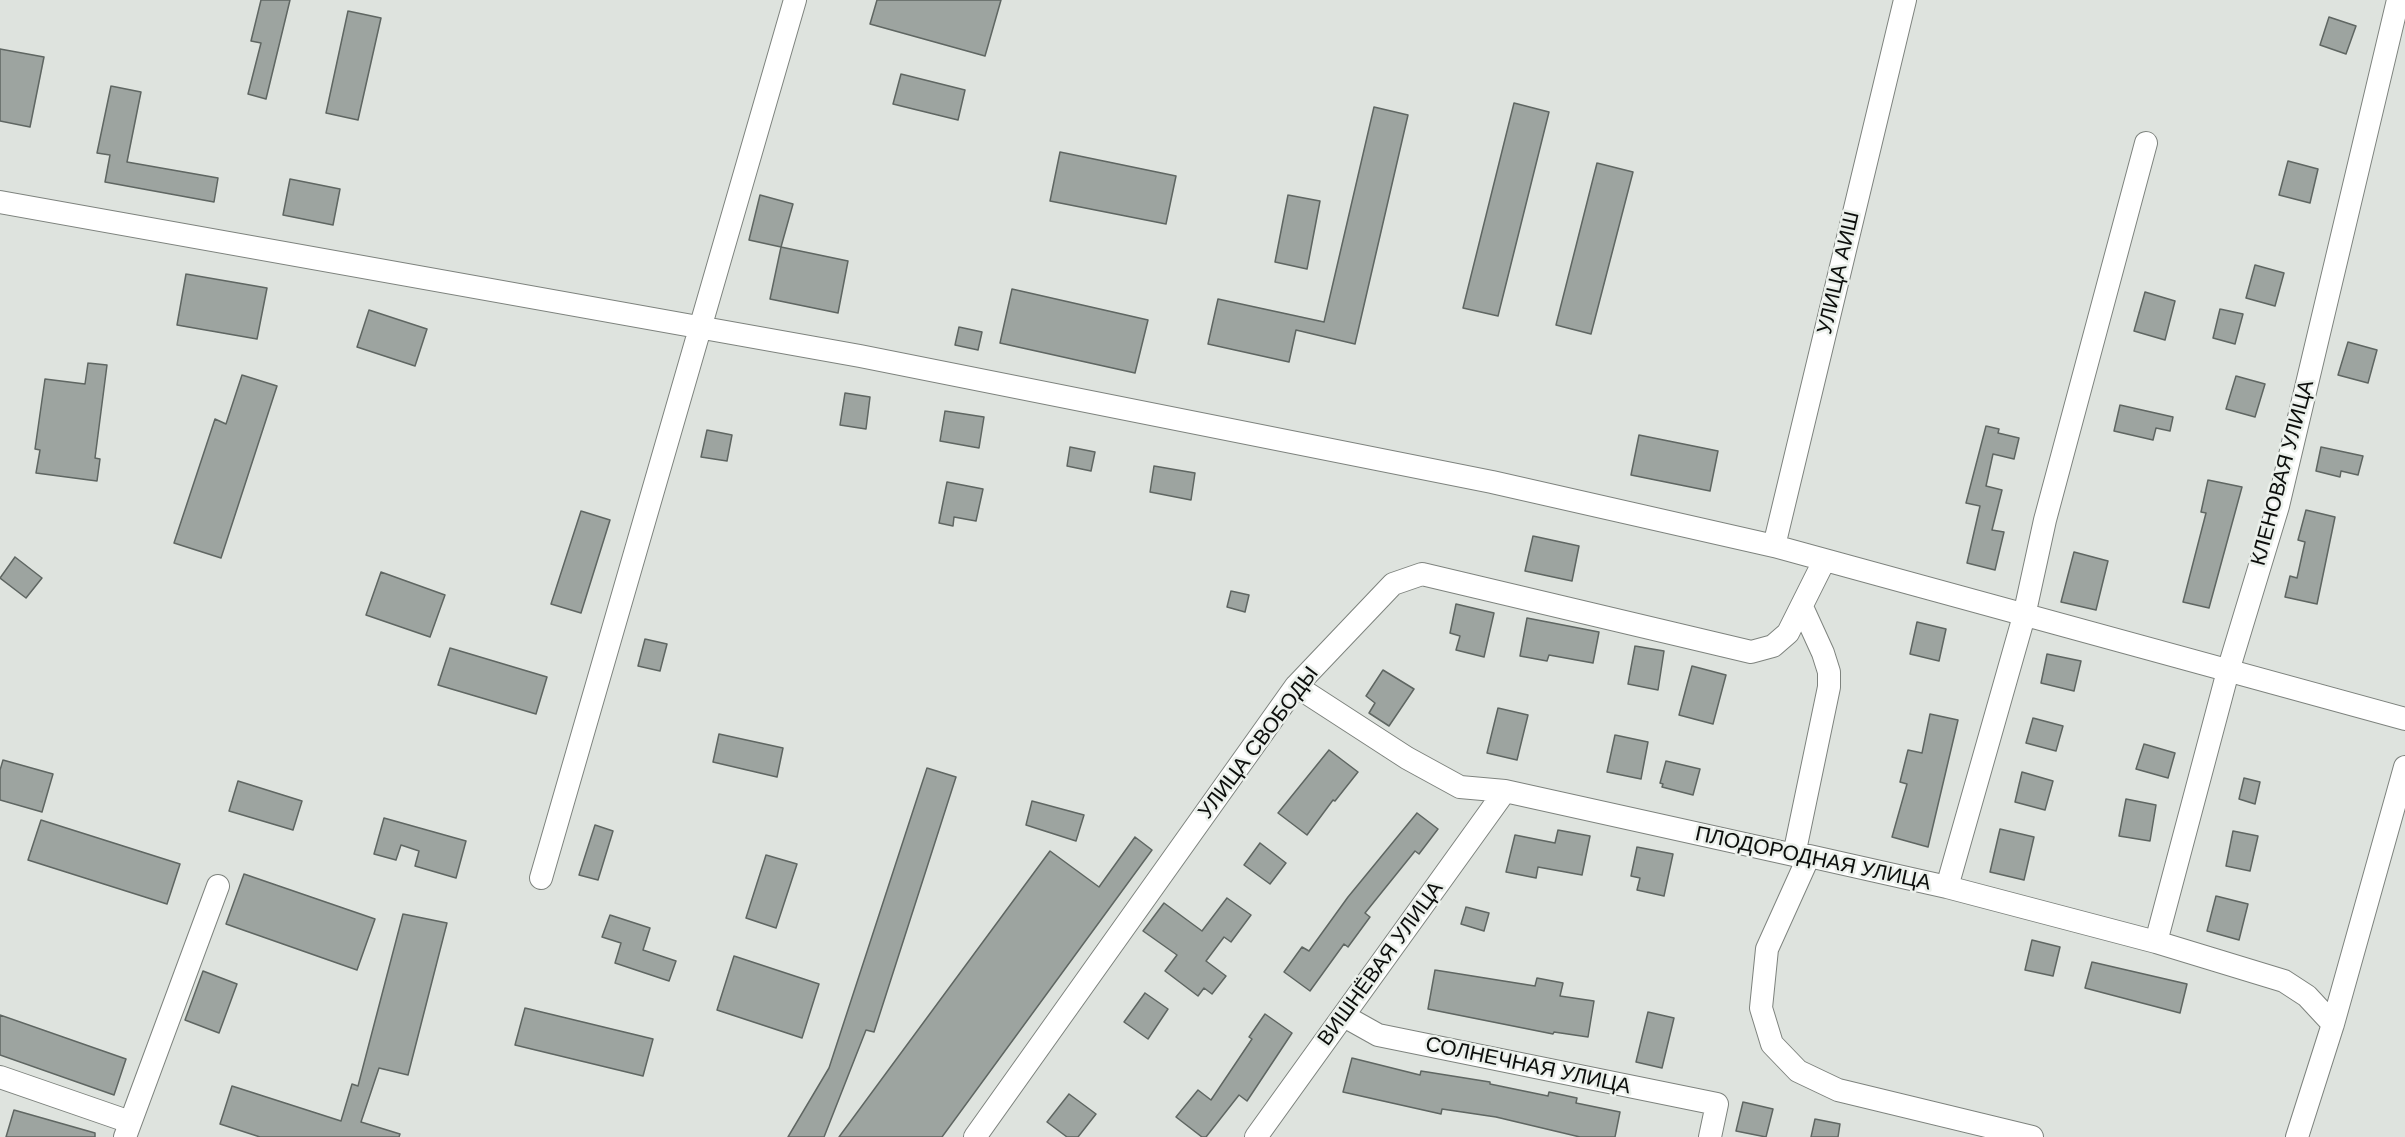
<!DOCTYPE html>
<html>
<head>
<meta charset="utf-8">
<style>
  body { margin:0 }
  canvas { display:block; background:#dee3de }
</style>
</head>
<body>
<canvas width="2405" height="1137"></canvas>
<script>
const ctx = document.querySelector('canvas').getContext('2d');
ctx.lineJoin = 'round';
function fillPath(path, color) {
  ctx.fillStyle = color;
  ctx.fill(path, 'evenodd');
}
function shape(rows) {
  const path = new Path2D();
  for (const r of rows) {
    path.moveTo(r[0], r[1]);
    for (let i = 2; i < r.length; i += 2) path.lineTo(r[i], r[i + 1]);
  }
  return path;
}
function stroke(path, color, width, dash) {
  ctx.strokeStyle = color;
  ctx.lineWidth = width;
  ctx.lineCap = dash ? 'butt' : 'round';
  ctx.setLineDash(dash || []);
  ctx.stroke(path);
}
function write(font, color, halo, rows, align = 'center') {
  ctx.font = font + ' Helvetica,sans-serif';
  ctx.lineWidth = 5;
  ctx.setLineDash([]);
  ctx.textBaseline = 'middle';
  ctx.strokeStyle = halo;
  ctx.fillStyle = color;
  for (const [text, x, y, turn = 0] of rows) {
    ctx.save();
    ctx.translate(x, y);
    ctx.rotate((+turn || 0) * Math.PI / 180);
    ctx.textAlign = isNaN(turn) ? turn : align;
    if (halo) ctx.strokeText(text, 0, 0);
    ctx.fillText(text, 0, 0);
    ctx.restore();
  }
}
const building = shape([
  [261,0,290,0,266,99,248,94,261,43,251,41,261,0],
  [877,0,1001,0,985,56,870,24,877,0],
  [348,11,381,18,358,120,326,113,348,11],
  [2329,17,2356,26,2346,54,2320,45,2329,17],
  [0,49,44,57,30,127,0,121,0,49],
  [901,74,965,90,958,120,893,104,901,74],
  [111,86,141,92,127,162,218,178,214,202,105,182,110,155,97,153,111,86],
  [1514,103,1549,112,1498,316,1463,308,1514,103],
  [1374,107,1408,115,1355,344,1296,330,1289,362,1208,344,1218,299,1324,322,1374,107],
  [1060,152,1176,176,1166,224,1050,201,1060,152],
  [2288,161,2318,169,2310,203,2279,195,2288,161],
  [1597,163,1633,172,1591,334,1556,325,1597,163],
  [290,179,340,189,333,225,283,215,290,179],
  [760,195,793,204,781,247,749,240,760,195],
  [1288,195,1320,201,1307,269,1275,262,1288,195],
  [781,247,848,261,838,313,770,299,781,247],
  [2255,265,2284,273,2275,306,2246,298,2255,265],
  [186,274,267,288,257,339,177,325,186,274],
  [1012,289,1148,320,1135,373,1000,343,1012,289],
  [2145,292,2175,301,2165,340,2134,331,2145,292],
  [2220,309,2243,314,2235,344,2213,338,2220,309],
  [369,310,427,329,415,366,357,347,369,310],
  [959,327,982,332,978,350,955,345,959,327],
  [2348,342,2377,350,2368,383,2338,375,2348,342],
  [88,363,107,365,95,458,100,459,97,481,36,473,40,450,35,449,45,379,85,384,88,363],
  [242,375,277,386,221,558,174,543,215,419,226,424,242,375],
  [2236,376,2265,384,2255,417,2226,409,2236,376],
  [845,393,870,397,866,429,840,425,845,393],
  [2120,405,2173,417,2170,431,2156,428,2153,440,2114,431,2120,405],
  [945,411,984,417,979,448,940,441,945,411],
  [1986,426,1999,429,1998,433,2019,438,2014,459,1993,454,1986,486,2002,490,1992,530,2004,532,1995,570,1967,563,1980,506,1966,503,1986,426],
  [707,430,732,435,727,461,701,457,707,430],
  [1639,435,1718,451,1710,491,1631,475,1639,435],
  [1070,447,1095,452,1091,471,1067,466,1070,447],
  [2321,447,2363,456,2358,475,2341,471,2340,477,2316,471,2321,447],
  [1154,466,1195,473,1191,500,1150,492,1154,466],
  [2208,480,2242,487,2209,608,2183,602,2206,513,2201,512,2208,480],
  [947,482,983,489,976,521,954,517,953,526,939,523,947,482],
  [2306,510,2335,517,2317,604,2285,597,2290,576,2297,578,2305,542,2298,540,2306,510],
  [581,511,610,520,581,613,551,604,581,511],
  [1533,536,1579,546,1572,581,1525,571,1533,536],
  [2074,552,2108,561,2096,610,2061,602,2074,552],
  [15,557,42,578,26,598,0,578,15,557],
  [381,572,445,595,430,637,366,615,381,572],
  [1231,591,1249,595,1245,612,1227,607,1231,591],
  [1456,604,1494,613,1484,657,1456,650,1460,636,1450,633,1456,604],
  [1527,618,1599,632,1593,663,1549,655,1547,661,1520,656,1527,618],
  [1917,622,1946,629,1939,661,1910,654,1917,622],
  [645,639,667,644,660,671,638,666,645,639],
  [1635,646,1664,651,1658,690,1628,684,1635,646],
  [450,648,547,677,536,714,438,685,450,648],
  [2047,654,2081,661,2074,691,2041,683,2047,654],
  [1692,666,1726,675,1713,724,1679,715,1692,666],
  [1383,670,1414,689,1389,726,1369,713,1375,703,1366,696,1383,670],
  [1498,708,1528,715,1517,760,1487,753,1498,708],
  [1930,714,1958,720,1928,847,1892,837,1907,784,1900,782,1908,750,1922,753,1930,714],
  [2033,718,2063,726,2056,751,2026,743,2033,718],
  [719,734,783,748,777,777,713,762,719,734],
  [1615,735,1648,742,1641,779,1607,772,1615,735],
  [2144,744,2175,753,2168,778,2136,769,2144,744],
  [1329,750,1358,772,1335,801,1333,800,1307,835,1278,813,1329,750],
  [3,760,53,774,42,812,0,800,0,770,3,760],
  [1666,761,1700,769,1693,795,1662,787,1663,784,1660,783,1666,761],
  [927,768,956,777,874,1032,866,1030,824,1137,788,1137,829,1068,927,768],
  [2022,772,2053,781,2045,810,2015,802,2022,772],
  [2244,778,2260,782,2255,804,2239,799,2244,778],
  [238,781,302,801,293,830,229,811,238,781],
  [2126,799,2156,805,2150,841,2119,836,2126,799],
  [1032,801,1084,815,1076,841,1026,825,1032,801],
  [1417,813,1438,829,1419,854,1415,851,1365,913,1370,917,1348,947,1344,944,1310,991,1284,972,1302,947,1309,951,1348,897,1417,813],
  [384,818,466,841,456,878,415,866,419,851,401,845,396,860,374,854,384,818],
  [41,820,180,864,167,904,28,860,41,820],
  [595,825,613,831,598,880,579,875,595,825],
  [2000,829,2034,837,2024,880,1990,872,2000,829],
  [1558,830,1590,836,1582,875,1538,867,1536,878,1506,872,1515,835,1555,843,1558,830],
  [2233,831,2258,836,2250,871,2226,866,2233,831],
  [1135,837,1152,850,942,1137,839,1137,1050,851,1099,887,1135,837],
  [1260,843,1286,863,1270,884,1244,865,1260,843],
  [1637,847,1673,854,1664,896,1637,890,1640,878,1631,876,1637,847],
  [766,855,797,864,776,928,746,918,766,855],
  [244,874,375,919,357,970,226,924,244,874],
  [2216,896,2248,904,2239,940,2207,931,2216,896],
  [1227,898,1251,915,1231,942,1224,937,1206,961,1226,976,1212,994,1204,988,1198,996,1165,971,1177,955,1143,931,1164,903,1202,931,1227,898],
  [1466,907,1489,913,1484,931,1461,924,1466,907],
  [403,914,447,923,408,1075,379,1068,361,1122,400,1134,399,1137,260,1137,220,1124,232,1086,341,1121,352,1084,358,1086,403,914],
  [610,915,650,928,643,950,676,961,669,981,615,963,621,943,602,937,610,915],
  [2032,940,2060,947,2053,976,2025,970,2032,940],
  [734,956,819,984,802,1038,717,1010,734,956],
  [2092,962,2187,984,2180,1013,2085,988,2092,962],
  [1435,970,1535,986,1537,978,1563,983,1560,996,1594,1001,1588,1037,1554,1032,1553,1034,1428,1009,1435,970],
  [203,971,237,984,219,1033,185,1020,203,971],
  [1145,993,1168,1009,1148,1039,1124,1022,1145,993],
  [525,1008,653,1039,643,1076,515,1045,525,1008],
  [1648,1012,1674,1018,1662,1068,1636,1062,1648,1012],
  [1265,1014,1292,1033,1247,1101,1239,1095,1206,1137,1202,1137,1176,1117,1198,1090,1211,1100,1252,1039,1249,1037,1265,1014],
  [0,1015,126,1059,114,1095,0,1055,0,1015],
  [1352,1058,1420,1075,1421,1071,1490,1082,1490,1084,1548,1096,1549,1092,1577,1098,1576,1103,1620,1112,1615,1137,1580,1137,1496,1117,1442,1109,1441,1114,1343,1092,1352,1058],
  [1069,1094,1096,1114,1078,1137,1067,1137,1047,1122,1069,1094],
  [1743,1102,1773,1109,1766,1137,1736,1131,1743,1102],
  [14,1110,95,1133,95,1137,6,1137,14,1110],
  [1815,1119,1840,1124,1838,1137,1811,1137,1815,1119]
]);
fillPath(building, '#9da4a0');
stroke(building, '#5f6662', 1.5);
const minor = shape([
  [0,202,860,356,1492,482,1774,546,2405,719],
  [1774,546,1905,0],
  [1296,686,1407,758,1460,787,1505,791,1794,855,1809,856,1947,887,2156,942,2284,981,2307,996,2333,1024],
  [1794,855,1829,687,1829,672,1823,653,1802,607],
  [1809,856,1767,949,1761,1008,1772,1044,1798,1071,1838,1090,2032,1137],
  [541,878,795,0],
  [1947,887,2024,616,2045,520,2146,143],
  [2156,942,2228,671,2278,506,2398,0],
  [1344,1016,1378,1035,1717,1104,1710,1137],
  [0,1077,130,1122],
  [125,1137,218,886],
  [975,1137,1296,686,1393,584,1422,574,1751,652,1773,646,1788,633,1824,561],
  [1256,1137,1505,791],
  [2297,1137,2333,1024,2405,767]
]);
stroke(minor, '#7e837e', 24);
stroke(minor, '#fff', 22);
write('21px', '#0c0e0c', '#ebf0eb', [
  ["УЛИЦА АИШ",1839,273,-77],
  ["КЛЕНОВАЯ УЛИЦА",2283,473,-75],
  ["УЛИЦА СВОБОДЫ",1259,743,-53],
  ["ПЛОДОРОДНАЯ УЛИЦА",1813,859,12],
  ["ВИШНЁВАЯ УЛИЦА",1381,964,-54],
  ["СОЛНЕЧНАЯ УЛИЦА",1528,1066,12]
]);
</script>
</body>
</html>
